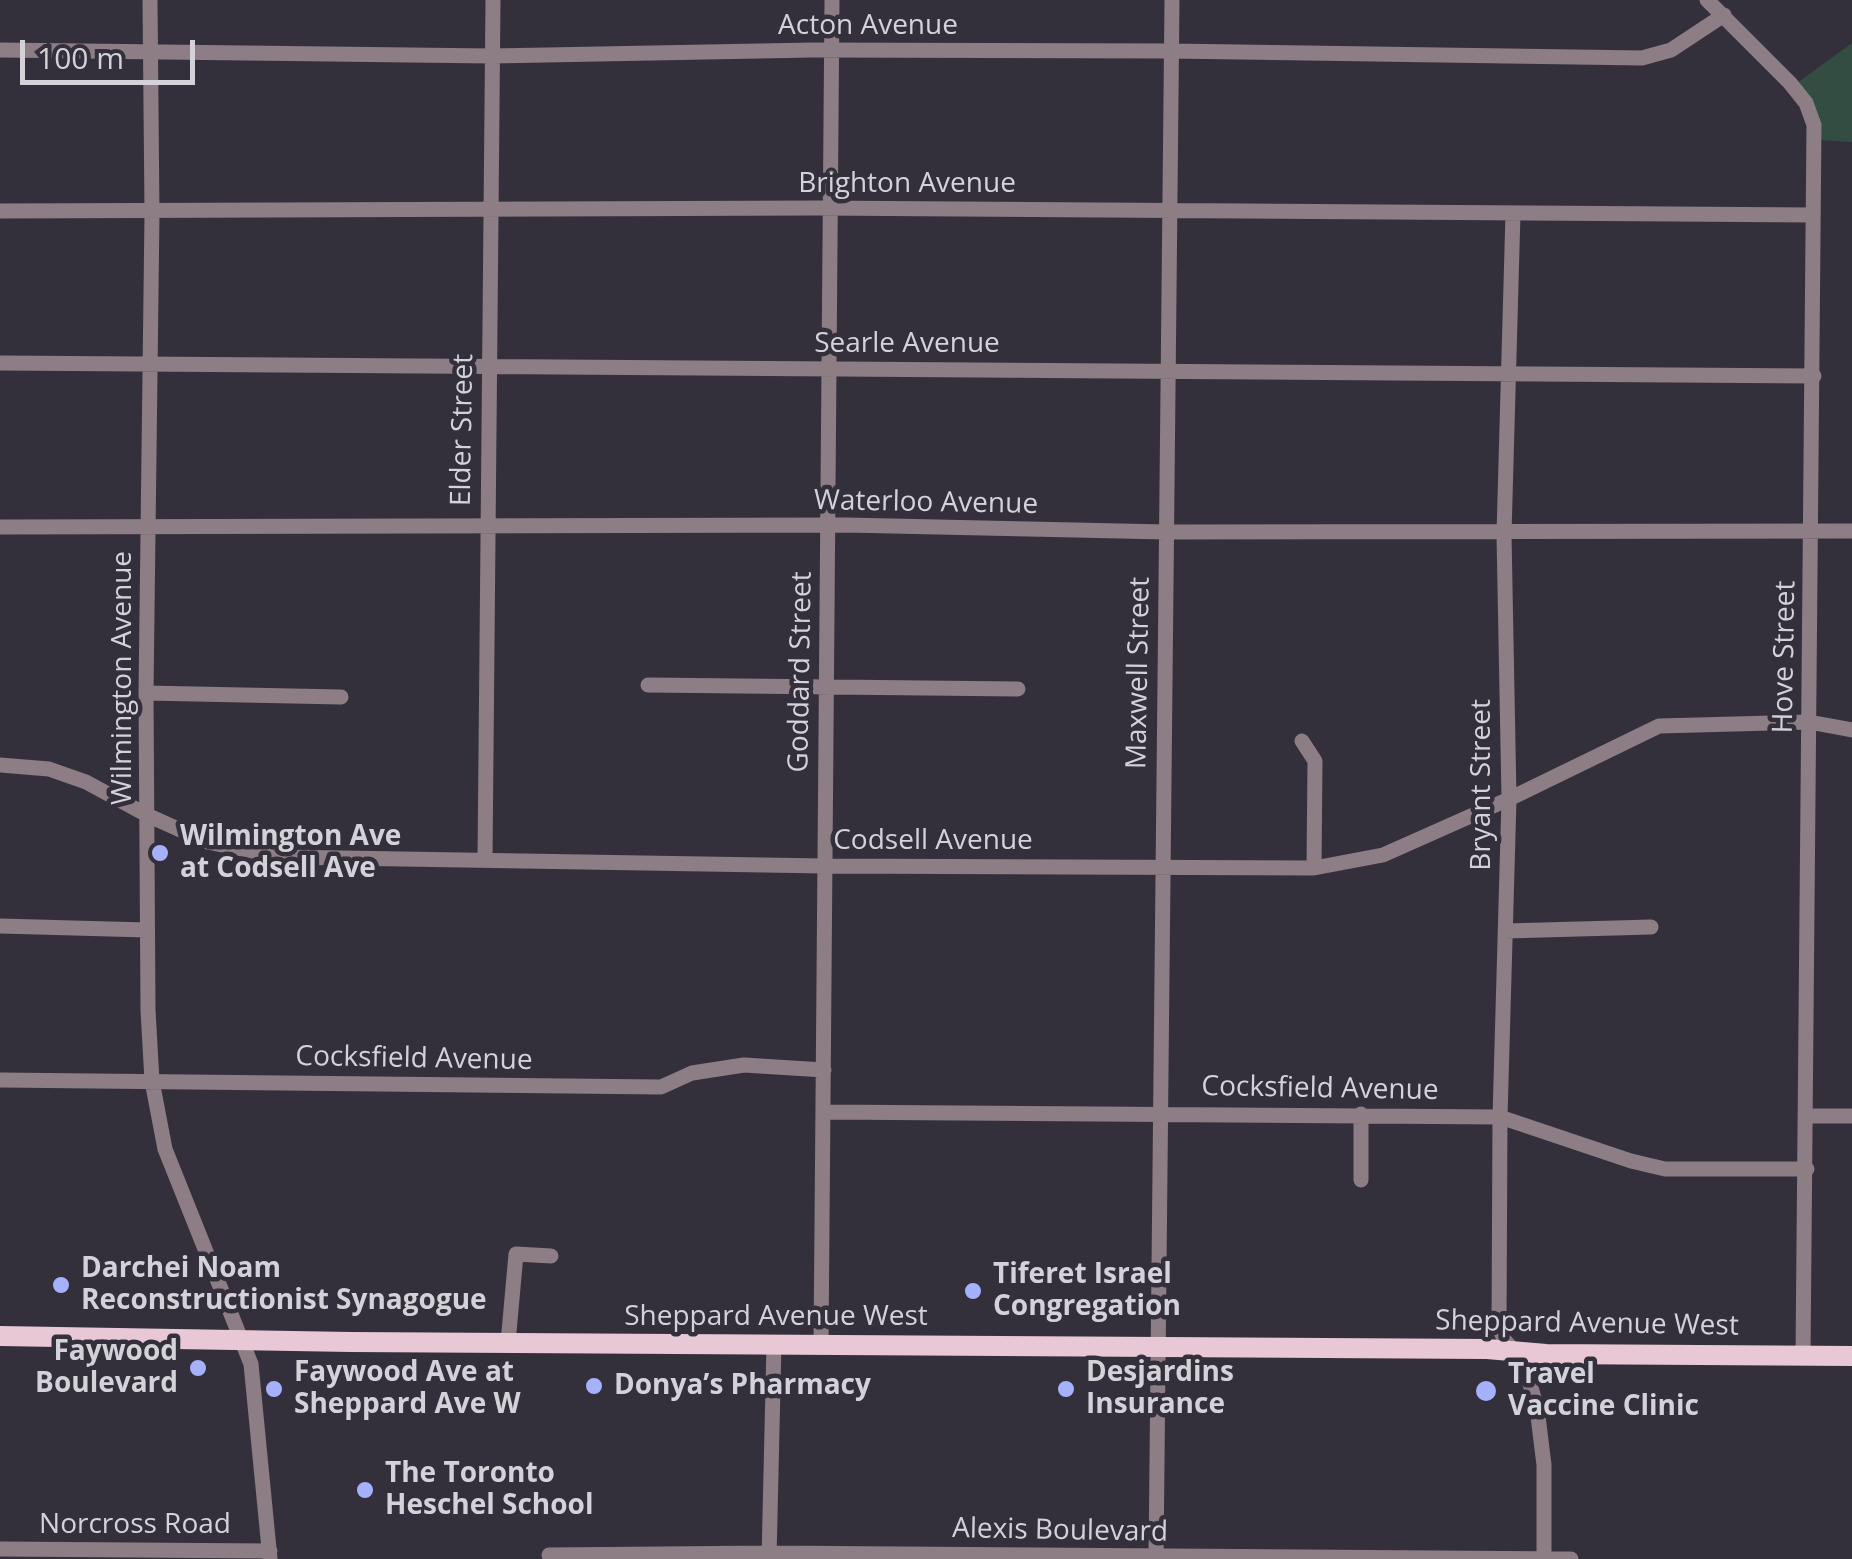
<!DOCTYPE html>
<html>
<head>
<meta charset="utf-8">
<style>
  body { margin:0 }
  #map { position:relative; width:1852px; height:1559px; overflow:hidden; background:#34303b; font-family:"Open Sans",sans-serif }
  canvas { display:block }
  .scale { position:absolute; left:20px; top:40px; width:175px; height:45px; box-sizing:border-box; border:5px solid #d4d2d9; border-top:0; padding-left:12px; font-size:30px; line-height:35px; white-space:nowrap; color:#d4d2d9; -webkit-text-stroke:8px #34303b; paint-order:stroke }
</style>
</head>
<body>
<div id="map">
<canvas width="1852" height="1559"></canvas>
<div class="scale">100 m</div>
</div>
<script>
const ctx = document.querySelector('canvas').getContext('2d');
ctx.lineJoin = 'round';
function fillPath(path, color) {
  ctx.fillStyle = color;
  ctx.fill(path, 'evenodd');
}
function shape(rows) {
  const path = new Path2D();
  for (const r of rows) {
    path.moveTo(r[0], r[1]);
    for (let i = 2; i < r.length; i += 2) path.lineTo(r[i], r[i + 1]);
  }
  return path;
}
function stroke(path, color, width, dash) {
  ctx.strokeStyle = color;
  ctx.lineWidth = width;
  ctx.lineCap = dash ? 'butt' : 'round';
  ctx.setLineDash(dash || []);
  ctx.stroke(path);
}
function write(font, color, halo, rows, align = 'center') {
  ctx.font = font + ' "Open Sans",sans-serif';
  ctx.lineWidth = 9;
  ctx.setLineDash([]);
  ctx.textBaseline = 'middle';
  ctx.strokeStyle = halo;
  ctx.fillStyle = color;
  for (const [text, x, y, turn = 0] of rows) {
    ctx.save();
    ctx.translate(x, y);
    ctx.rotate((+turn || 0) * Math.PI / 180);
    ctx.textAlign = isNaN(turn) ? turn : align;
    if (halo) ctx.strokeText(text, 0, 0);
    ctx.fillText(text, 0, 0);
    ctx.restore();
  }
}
fillPath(shape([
  [1852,43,1852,142,1819,140,1797,83]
]), '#344d42');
stroke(shape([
  [150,0,152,213,146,693,148,1010,152,1081,165,1149,251,1364,270,1559],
  [1707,0,1790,83,1806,103,1814,125,1803,1356],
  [0,50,492,56,813,50,1172,51,1642,58,1671,50,1724,15],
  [0,211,817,208,1813,215],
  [1513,213,1504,534,1509,799,1500,1117,1499,1326,1504,1340,1523,1360,1537,1408,1544,1465,1544,1559],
  [0,363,1814,376],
  [0,527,846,525,1166,532,1852,531],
  [648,685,1018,689],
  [146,693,341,697],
  [1302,741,1315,761,1314,868],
  [0,765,49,769,86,782,147,815,207,842,282,857,824,866,1314,868,1383,855,1509,799,1659,726,1809,722,1852,730],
  [485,860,493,0],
  [0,926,147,930],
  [1506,931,1651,927],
  [0,1080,661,1087,692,1073,744,1065,824,1070],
  [825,1112,1500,1117,1631,1161,1665,1169,1807,1169],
  [1361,1114,1361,1180],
  [1808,1116,1852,1116],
  [508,1343,516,1254,551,1256],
  [821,1345,832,0],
  [0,1549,270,1551],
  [549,1555,769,1553,1571,1559],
  [769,1559,774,1344],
  [1156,1559,1172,0]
]), '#8d7d84', 15);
stroke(shape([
  [0,1336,351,1342,1487,1349,1546,1354,1852,1356]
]), '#e9c8d5', 20);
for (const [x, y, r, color] of [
  [160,853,10,"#a5b1fc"],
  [61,1285,10,"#a5b1fc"],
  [973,1291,10,"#a5b1fc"],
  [198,1368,10,"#a5b1fc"],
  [594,1386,10,"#a5b1fc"],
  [274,1389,10,"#a5b1fc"],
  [1066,1389,10,"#a5b1fc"],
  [1486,1391,12,"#a5b1fc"],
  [365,1490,10,"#a5b1fc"]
]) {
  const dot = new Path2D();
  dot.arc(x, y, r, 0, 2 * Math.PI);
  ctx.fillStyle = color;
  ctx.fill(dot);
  stroke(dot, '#34303b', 4);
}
write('28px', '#d4d2d9', '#34303b', [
  ["Acton Avenue",868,26],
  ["Brighton Avenue",907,184],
  ["Searle Avenue",907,344],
  ["Elder Street",463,430,-89],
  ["Waterloo Avenue",926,503,1],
  ["Hove Street",1785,657,-89],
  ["Goddard Street",801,672,-89],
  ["Maxwell Street",1139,673,-89],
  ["Wilmington Avenue",123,678,-90],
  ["Bryant Street",1482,785,-90],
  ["Codsell Avenue",933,841],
  ["Cocksfield Avenue",414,1059,1],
  ["Cocksfield Avenue",1320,1089,1],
  ["Sheppard Avenue West",776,1317],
  ["Sheppard Avenue West",1587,1324,1],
  ["Norcross Road",135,1525],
  ["Alexis Boulevard",1060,1531,1]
]);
write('bold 28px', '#d4d2d9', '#34303b', [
  ["Wilmington Ave",180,837],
  ["at Codsell Ave",180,869],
  ["Darchei Noam",81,1269],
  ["Reconstructionist Synagogue",81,1301],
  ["Tiferet Israel",993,1275],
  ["Congregation",993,1307],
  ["Faywood",178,1352,"right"],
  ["Boulevard",178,1384,"right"],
  ["Faywood Ave at",294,1373],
  ["Sheppard Ave W",294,1405],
  ["Desjardins",1086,1373],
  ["Insurance",1086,1405],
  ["Travel",1508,1375],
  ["Vaccine Clinic",1508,1407],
  ["Donya’s Pharmacy",614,1386],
  ["The Toronto",385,1474],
  ["Heschel School",385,1506]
], 'left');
</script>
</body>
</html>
